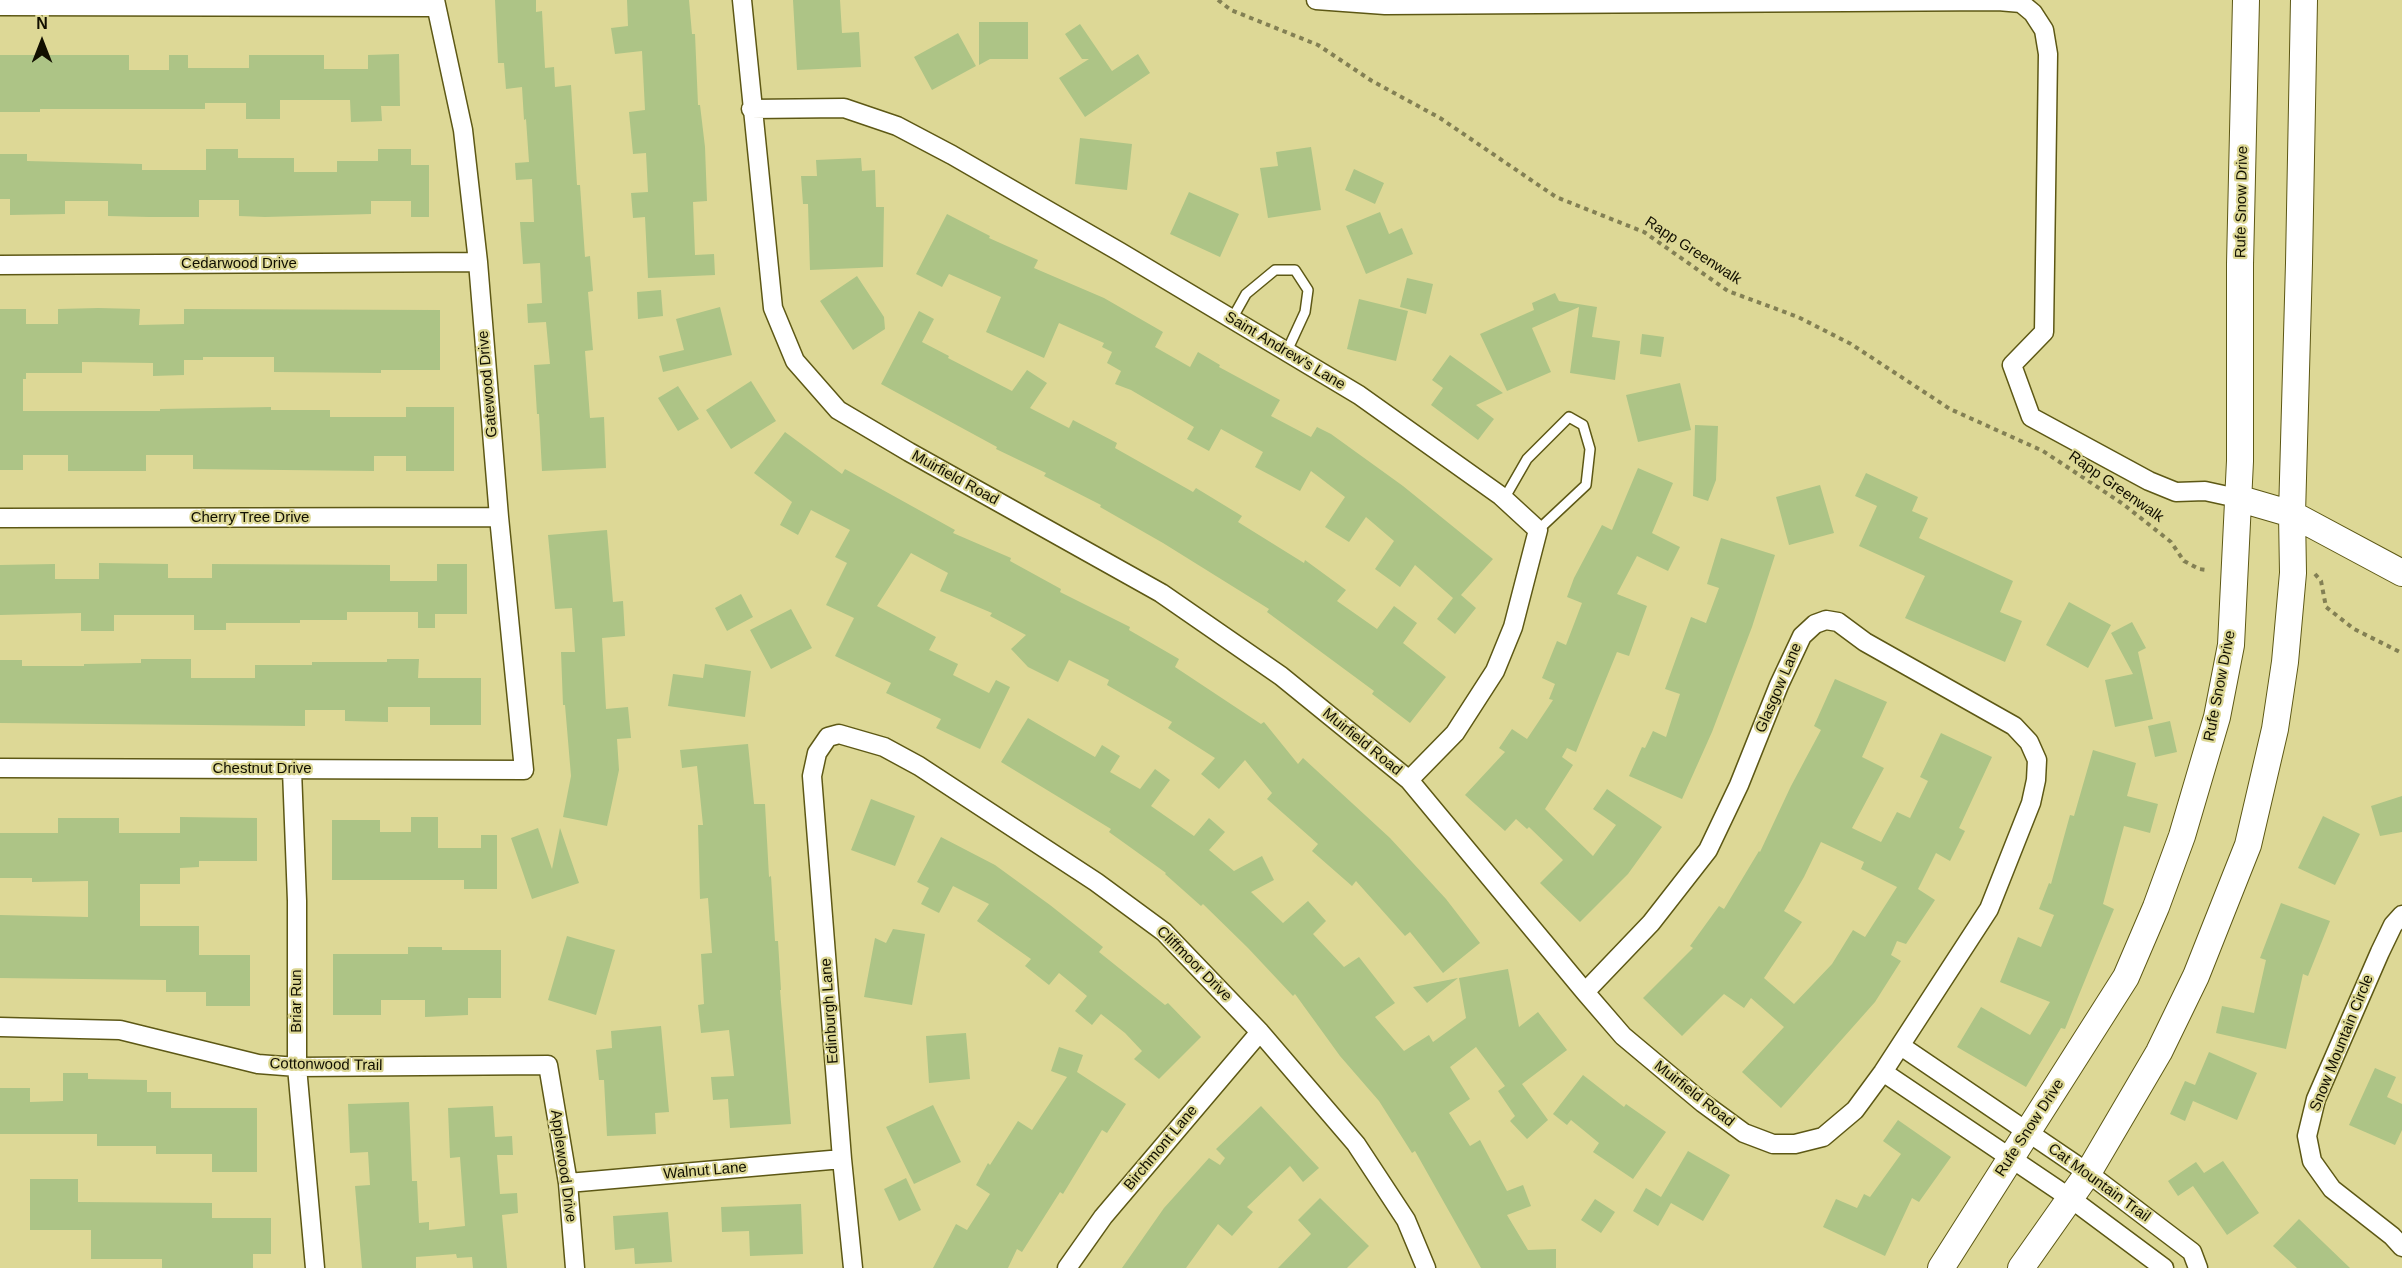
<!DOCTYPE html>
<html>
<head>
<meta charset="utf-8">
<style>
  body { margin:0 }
  #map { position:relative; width:2402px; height:1268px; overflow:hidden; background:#ddd896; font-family:Helvetica,sans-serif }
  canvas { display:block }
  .north { position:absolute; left:12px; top:12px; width:60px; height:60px; -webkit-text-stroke:4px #ddd896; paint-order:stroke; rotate:0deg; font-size:16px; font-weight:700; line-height:24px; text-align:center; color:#110f00 }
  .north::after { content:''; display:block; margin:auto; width:21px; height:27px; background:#110f00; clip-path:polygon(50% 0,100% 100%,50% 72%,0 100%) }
</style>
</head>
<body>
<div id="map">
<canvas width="2402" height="1268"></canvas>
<div class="north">N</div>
</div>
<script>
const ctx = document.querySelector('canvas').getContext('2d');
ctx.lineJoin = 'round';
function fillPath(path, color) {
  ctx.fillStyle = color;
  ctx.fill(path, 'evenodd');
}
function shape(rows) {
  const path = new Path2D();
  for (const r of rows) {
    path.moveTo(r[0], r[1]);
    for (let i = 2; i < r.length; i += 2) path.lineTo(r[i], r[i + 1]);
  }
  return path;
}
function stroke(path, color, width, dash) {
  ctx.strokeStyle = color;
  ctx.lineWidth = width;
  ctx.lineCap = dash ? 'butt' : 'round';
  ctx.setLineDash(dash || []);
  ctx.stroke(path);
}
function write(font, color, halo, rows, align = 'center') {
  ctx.font = font + ' Helvetica,sans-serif';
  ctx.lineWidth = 4.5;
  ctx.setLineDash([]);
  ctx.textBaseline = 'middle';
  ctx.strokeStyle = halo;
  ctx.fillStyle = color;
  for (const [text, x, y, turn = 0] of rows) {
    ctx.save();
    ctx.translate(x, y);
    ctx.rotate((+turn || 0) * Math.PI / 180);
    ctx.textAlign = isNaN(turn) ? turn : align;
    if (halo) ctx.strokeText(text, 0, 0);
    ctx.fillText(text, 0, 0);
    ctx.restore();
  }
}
fillPath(shape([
  [495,0,536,0,536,12,542,11,545,68,554,67,555,87,571,85,577,185,580,185,585,257,590,256,593,291,588,292,593,350,585,351,590,418,604,417,606,468,542,471,539,414,537,414,534,365,550,364,546,322,528,323,527,304,542,303,540,263,523,264,520,222,534,222,532,179,516,180,515,163,529,162,526,119,524,120,522,87,506,89,504,63,498,63],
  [627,0,689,0,692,34,695,34,698,105,700,105,705,147,707,201,693,202,695,255,714,254,715,275,648,278,645,217,633,218,631,193,648,192,646,153,633,154,629,112,645,110,642,51,615,54,611,28,628,26],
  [793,0,840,0,842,33,859,32,861,67,797,70],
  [979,22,1028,22,1028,59,990,59,979,65],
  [1080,24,1112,71,1138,54,1150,73,1085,117,1059,78,1089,59,1082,59,1065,34],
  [958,33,976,66,932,90,914,57],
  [399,54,400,106,381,106,382,121,351,122,350,100,280,100,280,119,246,119,246,103,205,103,205,109,40,109,40,112,0,112,0,55,129,55,129,70,169,70,169,55,188,55,188,68,249,68,249,55,324,55,324,69,368,69,368,55],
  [1080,138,1132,144,1127,190,1075,184],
  [1311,147,1321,210,1268,218,1260,168,1278,166,1276,152],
  [206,149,238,149,238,158,294,158,294,172,337,172,337,161,378,161,378,149,411,149,411,165,429,165,429,217,411,217,411,201,371,201,371,214,265,217,239,216,239,200,199,200,199,217,149,217,108,216,108,201,65,201,65,214,10,215,10,199,0,199,0,154,27,154,27,161,142,164,142,170,206,170],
  [861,158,862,171,875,170,876,207,884,207,883,267,810,270,808,204,803,204,801,176,817,176,816,160],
  [1354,169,1384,183,1375,204,1345,190],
  [1189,192,1239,214,1220,257,1170,234],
  [1380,212,1389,234,1402,228,1413,254,1366,274,1346,226],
  [947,214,990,236,989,238,1038,260,1034,268,1104,298,1163,332,1155,347,1190,367,1198,352,1220,365,1219,367,1280,400,1271,416,1311,437,1317,427,1331,434,1403,486,1493,559,1461,595,1476,608,1455,634,1437,619,1453,598,1415,565,1400,587,1375,569,1394,541,1366,517,1349,542,1325,527,1345,497,1311,471,1300,491,1255,467,1263,452,1221,429,1209,451,1187,439,1194,427,1131,390,1115,384,1121,371,1107,363,1112,352,1102,347,1104,343,1059,323,1044,358,986,332,1001,297,949,274,942,287,916,274],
  [857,276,884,317,885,329,853,350,820,301],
  [1407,278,1433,284,1426,314,1400,307],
  [661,290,663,316,638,319,637,292],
  [1555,293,1559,301,1597,307,1592,337,1620,341,1615,380,1570,373,1579,307,1532,328,1551,372,1507,391,1480,334,1534,310,1532,303],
  [1359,299,1408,311,1396,361,1347,349],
  [720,307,732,355,663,372,659,356,684,350,676,319],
  [98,308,140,309,139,325,184,324,184,309,440,310,440,370,381,370,381,373,274,372,274,357,203,357,203,360,184,360,184,375,153,376,153,363,82,362,82,373,26,373,26,379,23,379,23,411,160,411,160,409,271,407,271,410,330,410,330,417,406,417,406,407,454,407,454,471,406,471,406,456,374,456,374,471,193,469,193,455,146,455,146,471,68,471,68,455,23,455,23,470,0,470,0,309,26,309,26,324,58,324,58,309],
  [919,311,934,319,922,342,949,356,948,358,1012,391,1027,370,1047,383,1030,408,1069,428,1073,420,1117,443,1115,448,1193,492,1196,488,1242,516,1238,522,1304,563,1305,560,1346,590,1337,601,1377,629,1394,606,1417,623,1403,643,1446,677,1410,723,1372,694,1374,691,1267,612,1269,609,1163,543,1100,507,1101,505,1044,476,1046,473,996,449,997,447,881,384],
  [1642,334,1664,337,1661,357,1640,354],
  [1450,355,1503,393,1476,405,1494,419,1478,440,1431,405,1443,388,1432,380],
  [751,381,776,421,731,449,706,410],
  [1680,383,1691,430,1638,442,1626,395],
  [678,386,699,419,678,431,658,398],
  [1695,425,1718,426,1716,480,1708,501,1693,496],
  [785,432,842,474,845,469,955,530,953,533,1011,558,1010,561,1061,589,1060,592,1130,627,1129,630,1179,659,1175,667,1261,724,1264,722,1298,764,1303,758,1390,838,1446,899,1480,943,1443,973,1410,932,1405,936,1356,881,1352,886,1312,851,1318,844,1267,799,1272,793,1245,760,1219,789,1201,774,1215,758,1168,728,1172,722,1107,685,1109,680,1069,660,1058,682,1028,667,1011,649,1026,635,990,616,992,613,940,591,948,573,911,553,877,606,936,637,929,650,958,664,953,675,989,693,996,680,1010,687,980,749,936,728,941,719,886,693,891,683,835,656,854,618,826,605,847,563,835,557,850,530,811,510,798,535,780,525,792,502,754,473],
  [1638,468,1673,483,1652,533,1680,547,1668,571,1637,556,1617,594,1647,606,1629,656,1617,652,1576,752,1567,748,1562,757,1573,765,1545,809,1593,856,1616,825,1593,809,1607,789,1662,827,1628,874,1580,922,1540,883,1563,860,1529,827,1527,829,1516,819,1505,831,1465,795,1505,752,1499,748,1512,729,1527,739,1553,700,1549,699,1555,684,1542,678,1557,641,1566,645,1582,603,1567,597,1574,578,1602,525,1612,530],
  [1866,473,1918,497,1912,511,1928,518,1919,538,2013,581,2000,612,2022,621,2005,662,1905,618,1925,576,1859,546,1877,506,1855,496],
  [1820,485,1834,533,1789,545,1776,497],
  [607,530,613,602,623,601,625,636,602,638,606,709,628,707,631,738,617,739,619,770,607,826,563,817,571,776,565,705,563,705,561,652,575,652,572,608,555,609,548,535],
  [1721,538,1775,555,1752,627,1712,732,1682,799,1629,776,1642,747,1645,748,1653,731,1666,737,1680,694,1665,689,1691,617,1706,623,1719,588,1707,584],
  [99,563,168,564,168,578,212,578,212,564,390,565,390,581,437,581,437,564,467,564,467,614,435,614,435,628,418,628,418,612,347,612,347,620,300,620,300,623,226,623,226,630,194,630,194,615,114,615,114,631,81,631,81,613,0,615,0,565,55,564,55,579,99,579],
  [741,594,753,617,727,631,715,608],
  [2069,602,2111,625,2088,668,2046,645],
  [791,609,812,648,771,669,750,630],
  [2132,622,2146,648,2138,652,2153,719,2115,727,2105,680,2133,674,2111,633],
  [141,659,191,659,191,678,255,678,255,665,312,665,312,662,387,662,387,659,419,659,418,678,481,678,481,725,430,725,430,707,388,707,388,722,345,721,345,710,305,710,305,726,0,723,0,660,22,660,22,666,84,666,84,664,141,663],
  [705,664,751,671,745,717,668,706,673,674,703,678],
  [1835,679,1887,702,1862,757,1884,768,1852,828,1881,842,1897,812,1910,818,1928,781,1920,777,1941,733,1992,757,1959,828,1965,831,1950,861,1936,853,1918,889,1935,900,1906,944,1897,941,1891,955,1901,961,1875,1002,1781,1108,1742,1072,1784,1027,1751,998,1744,1008,1724,994,1682,1036,1643,998,1693,948,1690,946,1719,906,1724,909,1759,851,1760,852,1791,786,1821,730,1814,726],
  [1821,842,1864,862,1861,869,1897,887,1865,937,1853,930,1832,964,1794,1004,1764,978,1802,922,1784,911,1804,877],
  [1028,718,1095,757,1102,745,1120,756,1110,772,1140,789,1155,769,1170,780,1151,806,1194,836,1209,818,1225,832,1209,850,1234,871,1262,856,1274,880,1251,892,1283,923,1308,901,1326,921,1313,934,1344,967,1359,957,1395,1003,1375,1017,1404,1051,1429,1035,1433,1042,1466,1018,1459,978,1508,969,1519,1027,1538,1012,1567,1050,1522,1084,1548,1120,1527,1139,1510,1121,1515,1116,1498,1091,1505,1086,1476,1047,1450,1067,1470,1099,1449,1113,1470,1146,1480,1140,1507,1191,1523,1185,1531,1206,1507,1215,1528,1250,1556,1249,1556,1268,1481,1268,1415,1151,1412,1153,1379,1101,1340,1056,1295,994,1293,996,1248,948,1203,904,1201,906,1165,874,1166,873,1109,832,1111,829,1001,762],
  [2170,721,2177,752,2155,757,2148,726],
  [748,744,754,804,765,804,769,877,771,876,775,941,778,941,781,990,780,990,791,1124,730,1128,728,1099,713,1100,711,1077,734,1076,729,1030,701,1033,698,1005,704,1004,701,954,712,953,708,898,700,899,698,825,703,825,697,766,682,768,680,750],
  [2093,750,2136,763,2127,796,2158,804,2150,833,2124,826,2103,904,2114,909,2065,1029,2061,1028,2026,1087,1957,1047,1981,1007,2030,1035,2050,1002,2000,982,2018,937,2041,947,2054,915,2039,909,2049,883,2051,884,2070,815,2074,816],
  [2402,796,2402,832,2380,836,2371,806],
  [871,799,915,816,895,866,851,850],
  [2323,816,2360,834,2335,885,2298,868],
  [180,817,257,818,257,861,199,861,199,867,180,868,180,884,140,884,140,926,199,926,199,955,250,955,250,1006,206,1006,206,992,166,992,166,980,0,978,0,915,88,917,88,881,32,882,32,878,0,878,0,833,58,833,58,818,119,818,119,833,180,833],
  [411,817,438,817,438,848,481,848,481,835,497,835,497,889,464,889,464,880,332,880,332,820,380,820,380,832,411,832],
  [538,828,552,869,560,828,579,883,532,899,511,838],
  [941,837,995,865,1050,905,1103,947,1099,952,1165,1005,1168,1003,1201,1037,1159,1079,1134,1059,1142,1051,1125,1033,1101,1014,1092,1025,1075,1011,1087,996,1059,973,1049,985,1025,966,1031,959,977,921,989,904,953,886,939,913,921,904,929,888,917,882],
  [2281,903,2330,921,2308,976,2303,974,2286,1049,2216,1033,2222,1006,2254,1013,2266,960,2260,958],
  [893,929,925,934,912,1005,864,997,875,938,886,943],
  [567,936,615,950,596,1015,548,1000],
  [408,947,442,947,442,950,501,950,501,998,468,998,468,1015,425,1017,425,1000,381,1000,381,1015,333,1015,333,954,408,954],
  [1458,978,1427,1003,1413,987],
  [661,1026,669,1112,655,1113,656,1134,607,1136,604,1080,599,1080,596,1050,612,1048,611,1031],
  [966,1033,970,1079,929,1083,926,1036],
  [1059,1047,1083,1055,1077,1072,1126,1104,1107,1133,1102,1130,1063,1194,1060,1192,1022,1252,1017,1249,1008,1268,933,1268,956,1224,967,1230,990,1194,976,1185,988,1163,990,1165,1018,1121,1032,1130,1067,1077,1051,1071],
  [2209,1052,2257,1073,2237,1120,2193,1101,2185,1121,2170,1114,2185,1081,2195,1085],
  [2375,1068,2396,1077,2387,1097,2402,1104,2402,1130,2395,1145,2349,1125],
  [63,1073,88,1073,88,1079,147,1080,147,1092,171,1092,171,1108,257,1108,257,1172,212,1172,212,1154,156,1154,156,1146,97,1146,97,1134,0,1134,0,1088,30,1088,30,1102,63,1101],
  [1583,1075,1624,1107,1626,1104,1666,1132,1633,1179,1593,1152,1599,1143,1571,1120,1567,1125,1553,1114],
  [409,1102,412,1181,417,1181,419,1223,429,1222,429,1230,465,1226,460,1157,450,1158,448,1108,493,1106,495,1137,512,1136,513,1155,497,1155,500,1194,517,1193,518,1213,502,1215,507,1268,473,1268,472,1257,457,1258,456,1254,416,1257,416,1268,362,1268,355,1186,370,1185,368,1152,350,1153,348,1104],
  [933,1105,961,1162,914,1184,886,1127],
  [1261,1106,1319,1168,1303,1182,1290,1166,1247,1207,1253,1212,1232,1236,1218,1224,1186,1268,1122,1268,1164,1208,1209,1158,1220,1165,1225,1158,1216,1149],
  [1898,1120,1951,1157,1919,1202,1912,1198,1885,1256,1823,1227,1836,1199,1857,1208,1864,1194,1870,1197,1901,1154,1883,1141],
  [1688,1151,1730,1175,1703,1221,1671,1203,1658,1226,1633,1211,1646,1188,1661,1197],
  [2223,1161,2259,1213,2227,1235,2193,1186,2178,1196,2168,1181,2196,1162,2204,1173],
  [906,1178,921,1210,899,1221,884,1189],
  [30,1179,78,1179,78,1202,212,1203,212,1218,271,1218,271,1254,253,1254,253,1268,162,1268,162,1259,91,1259,91,1230,30,1230],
  [1320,1198,1369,1246,1347,1268,1278,1268,1311,1234,1298,1220],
  [1595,1199,1615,1212,1601,1233,1581,1220],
  [801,1204,803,1254,750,1256,749,1231,722,1232,721,1207],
  [668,1212,672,1262,635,1264,634,1248,615,1250,613,1216],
  [2299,1219,2350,1268,2297,1268,2273,1246]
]), '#adc486');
const service = shape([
  [1232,319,1246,294,1275,270,1295,270,1308,290,1305,312,1287,351],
  [1504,499,1527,459,1569,417,1583,425,1590,449,1586,485,1538,530]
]);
const minor = shape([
  [742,0,773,308,795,361,838,410,909,452,1161,593,1281,676,1409,780,1585,992,1623,1036,1703,1103,1744,1133,1773,1144,1795,1144,1823,1137,1855,1110,1883,1072,1989,909,2031,803,2036,780,2037,760,2029,742,2014,726,1865,642,1838,622,1826,620,1815,624,1802,636,1779,685,1739,785,1708,850,1651,923,1585,992],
  [1316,0,1385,5,1998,1,2021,3,2033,13,2044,30,2048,54,2044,332,2012,365,2031,417,2149,481,2176,492,2205,491,2237,498],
  [0,6,435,7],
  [751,109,844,108,897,126,952,155,1120,252,1359,395,1501,496,1538,530,1513,627,1495,671,1455,733,1409,780],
  [0,265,478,262],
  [0,518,499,517],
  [0,768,524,770,499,517,478,262,463,130,435,0],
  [292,770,297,901,297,1067,315,1268],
  [2402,915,2393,925,2380,952,2316,1099,2307,1136,2312,1161,2332,1189,2392,1236,2402,1247],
  [0,1027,120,1030,258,1064,297,1067,548,1065,568,1183,575,1268],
  [1901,1046,2088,1173,2192,1252,2198,1268],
  [1883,1072,2070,1198,2164,1268],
  [568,1183,842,1159],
  [853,1268,842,1159,812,776,817,753,828,737,839,734,884,747,919,766,1096,882,1164,932,1260,1032,1356,1144,1406,1220,1426,1268],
  [1067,1268,1103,1217,1260,1032]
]);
const secondary = shape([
  [2237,498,2292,514,2402,573],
  [1941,1268,2126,977,2156,907,2182,836,2217,717,2231,645,2240,461,2240,264,2246,0],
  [2021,1268,2088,1173,2159,1052,2196,976,2248,845,2275,729,2285,662,2293,573,2292,514,2299,263,2304,0]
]);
stroke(service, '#5d5815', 12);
stroke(minor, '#5d5815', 21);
stroke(secondary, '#5d5815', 28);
stroke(shape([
  [1218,0,1231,10,1318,45,1372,81,1440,118,1556,197,1644,232,1728,291,1798,317,1851,344,1950,409,2043,451,2123,504,2171,542,2184,561,2199,569,2207,570],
  [2315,574,2321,581,2326,607,2354,629,2402,653]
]), '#838054', 4, [4.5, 4.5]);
stroke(service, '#fff', 9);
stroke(minor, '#fff', 18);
stroke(secondary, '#fff', 26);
write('15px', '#110f00', '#ddd896', [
  ["Rufe Snow Drive",2242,202,-89],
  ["Rapp Greenwalk",1693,251,33],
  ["Cedarwood Drive",239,264],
  ["Saint Andrew's Lane",1285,351,31],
  ["Gatewood Drive",488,384,-95],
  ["Muirfield Road",955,478,29],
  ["Rapp Greenwalk",2116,487,35],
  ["Cherry Tree Drive",250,518],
  ["Rufe Snow Drive",2220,686,-79],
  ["Glasgow Lane",1779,688,-67],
  ["Muirfield Road",1362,742,39],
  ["Chestnut Drive",262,769],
  ["Cliffmoor Drive",1194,964,45],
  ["Briar Run",297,1001,-90],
  ["Edinburgh Lane",830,1011,-94],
  ["Snow Mountain Circle",2342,1043,-68],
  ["Cottonwood Trail",326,1065,1],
  ["Muirfield Road",1694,1094,38],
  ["Rufe Snow Drive",2030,1128,-57],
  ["Birchmont Lane",1161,1148,-50],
  ["Applewood Drive",563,1166,82],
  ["Walnut Lane",705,1171,-5],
  ["Cat Mountain Trail",2099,1183,36]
]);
</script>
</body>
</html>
